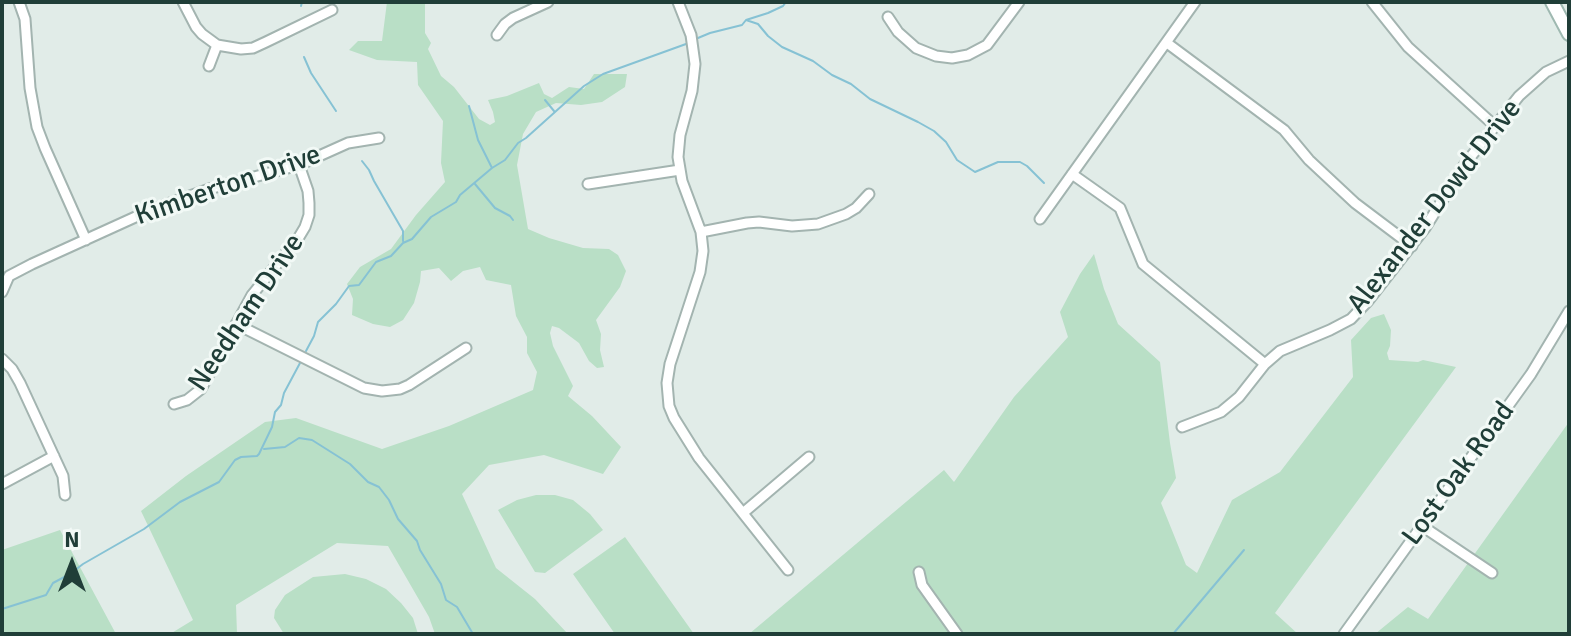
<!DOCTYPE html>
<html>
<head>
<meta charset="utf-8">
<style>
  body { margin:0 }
  #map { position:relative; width:1571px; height:636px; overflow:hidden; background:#e1ece8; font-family:Signika,sans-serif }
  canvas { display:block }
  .frame { position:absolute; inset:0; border:4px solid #203e38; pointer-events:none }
  .north { position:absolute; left:32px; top:524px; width:80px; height:80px; -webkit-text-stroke:6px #f2f9f6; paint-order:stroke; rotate:0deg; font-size:22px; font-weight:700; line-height:32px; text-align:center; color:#203e38 }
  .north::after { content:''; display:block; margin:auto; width:28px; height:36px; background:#203e38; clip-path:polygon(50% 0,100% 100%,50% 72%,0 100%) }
</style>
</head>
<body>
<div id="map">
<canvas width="1571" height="636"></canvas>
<div class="frame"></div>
<div class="north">N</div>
</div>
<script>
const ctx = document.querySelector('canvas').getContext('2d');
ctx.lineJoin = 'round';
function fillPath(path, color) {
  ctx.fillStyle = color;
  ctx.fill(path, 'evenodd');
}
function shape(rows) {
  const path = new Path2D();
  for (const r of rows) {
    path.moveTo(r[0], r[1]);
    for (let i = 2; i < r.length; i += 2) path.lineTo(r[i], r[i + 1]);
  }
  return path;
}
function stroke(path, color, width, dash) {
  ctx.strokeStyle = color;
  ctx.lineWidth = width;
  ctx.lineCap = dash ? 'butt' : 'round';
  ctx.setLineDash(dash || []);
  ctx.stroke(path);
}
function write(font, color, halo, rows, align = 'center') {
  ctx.font = font + ' Signika,sans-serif';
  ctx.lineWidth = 6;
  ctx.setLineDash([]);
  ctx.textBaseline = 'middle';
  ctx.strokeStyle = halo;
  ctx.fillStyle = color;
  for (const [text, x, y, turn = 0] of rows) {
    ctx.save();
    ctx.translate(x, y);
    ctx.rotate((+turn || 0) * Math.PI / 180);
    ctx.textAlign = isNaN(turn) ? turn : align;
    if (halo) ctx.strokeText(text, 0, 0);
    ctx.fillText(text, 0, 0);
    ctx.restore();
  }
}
fillPath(shape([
  [387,2,425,2,425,33,431,43,428,49,441,76,454,87,479,119,490,125,495,122,493,112,488,100,507,96,539,83,544,94,552,98,569,87,584,89,594,74,627,74,625,87,602,102,581,105,556,103,536,112,523,134,517,165,528,229,549,238,583,248,609,249,618,255,626,271,620,287,596,320,601,334,600,350,604,367,597,368,589,361,579,343,559,328,552,326,550,333,553,346,573,386,568,396,592,416,621,447,603,474,544,455,489,465,462,494,496,568,535,599,568,634,435,634,429,617,388,546,337,543,236,605,237,634,170,634,193,620,141,511,186,476,265,422,296,418,382,449,449,426,533,390,537,372,527,353,527,337,516,316,511,285,486,280,480,267,463,271,451,281,439,268,421,271,420,282,414,303,403,320,390,327,373,324,352,315,353,299,347,284,360,267,391,249,416,215,445,182,441,163,443,121,418,85,417,62,377,60,349,50,358,41,382,41],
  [1094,254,1104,289,1118,324,1160,362,1170,443,1176,478,1161,503,1186,565,1197,573,1232,500,1280,472,1353,377,1351,340,1371,318,1384,314,1391,330,1390,346,1387,353,1389,360,1418,362,1423,360,1456,367,1275,613,1298,634,749,634,944,470,954,482,1014,397,1068,337,1060,312,1080,274],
  [1569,422,1569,634,1375,634,1408,607,1428,619],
  [536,495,555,495,573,500,590,514,603,530,545,573,535,572,498,510,517,500],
  [60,530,116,634,2,634,2,550],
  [625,537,694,634,615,634,573,574],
  [345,574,366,579,386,589,401,603,413,618,418,634,284,634,274,618,275,610,285,595,313,577]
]), '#b9dfc6');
stroke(shape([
  [301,6,302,2],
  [746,20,758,24,768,36,782,47,813,61,832,75,851,84,870,99,918,122,934,131,946,142,957,160,975,172,998,162,1020,162,1027,166,1044,183],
  [698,38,710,33,742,25,746,20,768,13,783,6,786,2],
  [304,57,311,73,336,111],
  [545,100,554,111],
  [469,106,478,140,492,168],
  [362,161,369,170,374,181,403,231,403,241],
  [475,184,495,208,510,216,513,220],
  [306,351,314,336,318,322,336,304,349,286,359,285,376,262,391,256,403,243,412,239,431,217,456,202,460,195,492,168,505,160,518,143,526,138,584,86,603,74,686,44],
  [264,449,285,447,299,438,312,440,350,464,368,482,379,487,389,500,398,519,417,541,420,550,441,584,446,600,457,607,473,634],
  [2,609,46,595,53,583,70,574,83,564,144,529,180,502,219,482,235,460,241,457,257,456,259,454,272,427,275,412,281,405,284,393,300,363],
  [1173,634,1244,550]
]), '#86c2d4', 2);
const street = shape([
  [19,2,25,19,30,88,37,127,45,148,86,240],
  [183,2,196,27,202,34,217,45,241,49,253,48,266,42,332,10],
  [678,2,691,35,695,64,692,91,680,135,678,157,682,181,701,232,703,251,700,272,670,364,667,383,669,406,674,418,699,458,788,570],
  [1372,2,1408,47,1496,127],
  [888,17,898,32,916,48,936,56,952,58,968,55,987,45,1019,2],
  [497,35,505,24,513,18,548,2],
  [1167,43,1284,130,1309,160,1355,203,1412,246],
  [209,66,217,45],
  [1072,174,1120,208,1143,264,1265,364],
  [588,184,680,170],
  [1040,219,1195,2],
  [701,232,747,223,759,222,792,226,818,224,846,214,856,208,869,194],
  [2,292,9,276,32,264,153,209,209,189,299,165,348,143,379,138],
  [236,324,364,388,382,391,400,389,409,385,466,348],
  [2,359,12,369,20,383,63,476,65,495],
  [174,404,187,400,201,389,252,295,299,237,305,227,309,215,309,203,308,191,299,165],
  [1182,427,1221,412,1239,397,1265,364,1280,351,1330,330,1351,319,1368,301,1425,228,1465,164,1519,96,1546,72,1569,61],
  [2,484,54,456],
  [743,513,809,457],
  [1422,526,1492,573],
  [919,572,922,585,957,634],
  [1344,634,1531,374,1569,311]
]);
const secondary = shape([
  [1552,2,1569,34]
]);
stroke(street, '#a3b4b0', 13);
stroke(secondary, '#9fb9b1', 16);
stroke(street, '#fff', 9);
stroke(secondary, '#fff', 12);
write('28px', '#203e38', '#f2f9f6', [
  ["Kimberton Drive",228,186,-19],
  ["Alexander Dowd Drive",1435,207,-52],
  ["Needham Drive",247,313,-56],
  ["Lost Oak Road",1459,474,-54]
]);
</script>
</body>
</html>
